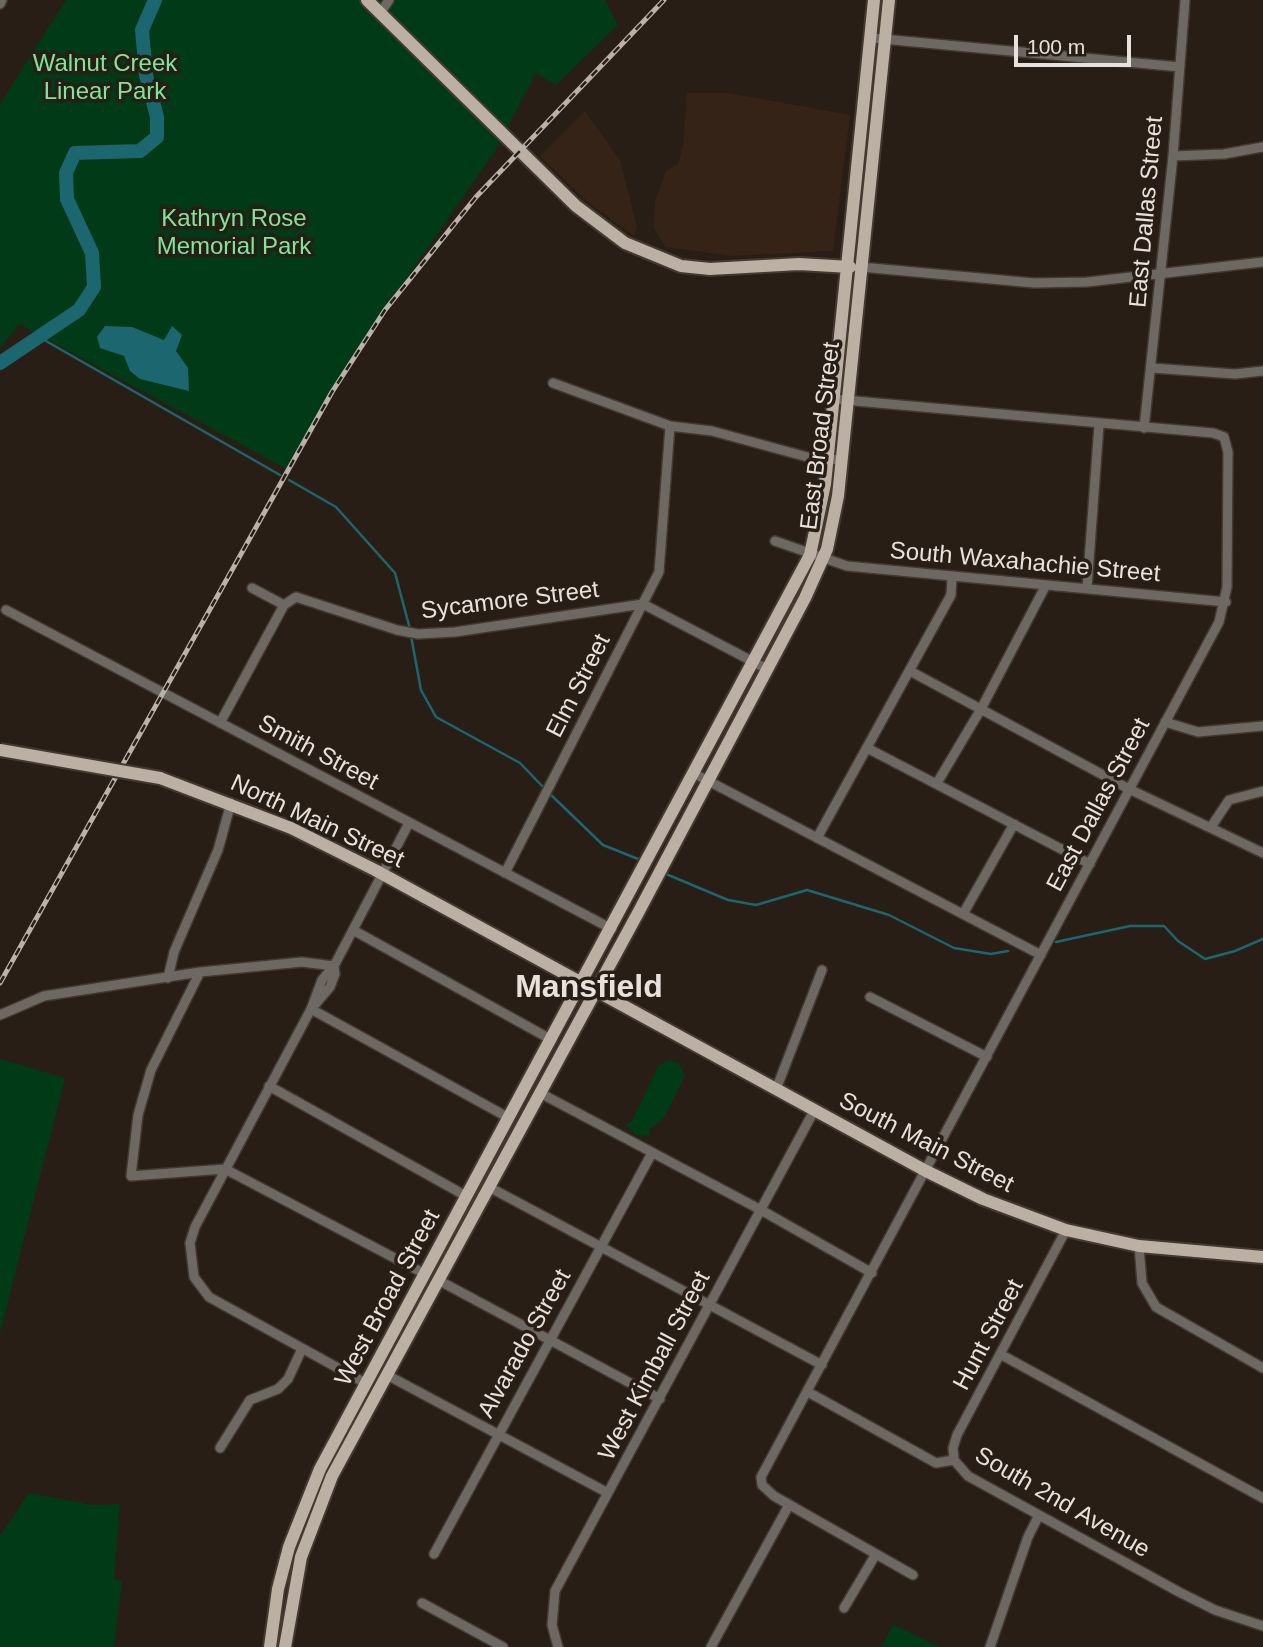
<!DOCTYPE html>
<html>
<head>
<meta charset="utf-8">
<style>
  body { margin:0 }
  #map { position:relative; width:1263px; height:1647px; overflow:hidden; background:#291e15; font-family:Arial,sans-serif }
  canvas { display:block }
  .scale { position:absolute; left:1014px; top:35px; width:117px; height:32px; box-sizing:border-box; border:4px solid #e9e1db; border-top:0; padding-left:9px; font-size:21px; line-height:24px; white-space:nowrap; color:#e9e1db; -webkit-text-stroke:5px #291e15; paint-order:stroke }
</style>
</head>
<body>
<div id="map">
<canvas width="1263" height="1647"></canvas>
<div class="scale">100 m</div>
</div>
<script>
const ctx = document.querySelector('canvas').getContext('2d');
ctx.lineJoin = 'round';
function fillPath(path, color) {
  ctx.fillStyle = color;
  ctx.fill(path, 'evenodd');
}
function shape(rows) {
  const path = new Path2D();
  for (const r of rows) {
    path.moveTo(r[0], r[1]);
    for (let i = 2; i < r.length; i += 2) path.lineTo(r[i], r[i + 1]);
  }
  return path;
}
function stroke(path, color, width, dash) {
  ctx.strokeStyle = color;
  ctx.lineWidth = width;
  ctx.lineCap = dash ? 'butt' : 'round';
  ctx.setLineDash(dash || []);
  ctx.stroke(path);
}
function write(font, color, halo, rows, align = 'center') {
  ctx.font = font + ' Arial,sans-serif';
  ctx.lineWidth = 7;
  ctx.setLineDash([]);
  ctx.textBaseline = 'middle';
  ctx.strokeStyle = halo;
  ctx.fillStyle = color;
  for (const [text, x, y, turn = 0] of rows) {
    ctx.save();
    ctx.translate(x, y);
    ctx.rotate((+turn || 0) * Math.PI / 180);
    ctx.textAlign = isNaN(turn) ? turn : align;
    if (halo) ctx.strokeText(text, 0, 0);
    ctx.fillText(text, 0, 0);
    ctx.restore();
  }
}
fillPath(shape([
  [687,93,728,93,850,115,833,251,732,256,666,247,654,229,655,202,666,171,678,164,683,147],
  [585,111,620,160,637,227,634,236,589,203,540,156]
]), '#342316');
fillPath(shape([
  [66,0,605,0,618,25,556,85,536,73,495,151,385,310,288,470,19,324,0,349,0,104],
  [0,1059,65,1078,0,1333],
  [669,1060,679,1063,685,1076,664,1118,649,1130,650,1136,636,1135,626,1125,632,1121,659,1065],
  [29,1493,92,1505,120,1504,114,1579,122,1581,114,1647,0,1647,0,1536],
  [893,1624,939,1647,882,1647]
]), '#003a17');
fillPath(shape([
  [105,326,132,327,164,340,172,326,182,335,176,351,188,368,189,391,140,379,130,371,124,356,100,348,97,337]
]), '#1c6670');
stroke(shape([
  [39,337,280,475],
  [289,480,336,507,395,573,410,629],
  [411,636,421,690,436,717,520,763,545,789],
  [549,793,603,845,638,859],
  [666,874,728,900,756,905,807,890,889,915,954,948,991,954,1008,951],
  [1056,942,1130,926,1164,926,1178,941,1205,959,1235,951,1263,939]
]), '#1c6670', 2.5);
stroke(shape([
  [0,363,79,310,94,287,92,253,67,199,66,173,75,153,140,151,157,137,157,117,146,75,142,30,155,0]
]), '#1c6670', 14);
const minor = shape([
  [0,4,2,0],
  [381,12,389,0],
  [872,38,1180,67],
  [1173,156,1224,154,1263,147],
  [861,267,1034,283,1087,282,1263,262],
  [1152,368,1235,374,1263,371],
  [553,383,670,426,712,431,811,458,842,460],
  [833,399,1213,433,1224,437,1228,452,1227,587,1219,622,761,1477,762,1485,774,1496,913,1575],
  [1144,428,1173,156,1185,0],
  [775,541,847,566,1226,602],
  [252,588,284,605],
  [1087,588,1099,425],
  [6,610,612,929],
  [910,671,1129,789,1263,853],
  [1165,722,1198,732,1263,726],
  [220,723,284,605,296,597,397,630,418,634,455,632,643,604,767,669],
  [867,748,1090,864],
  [695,774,1041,955],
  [937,783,981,709,1046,585],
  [1211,827,1229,800,1263,791],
  [817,838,951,595,952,576],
  [505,873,659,572,670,426],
  [963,914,1014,824],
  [353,930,552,1040],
  [200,972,151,1070,138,1115,131,1176,225,1169,425,1274],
  [168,978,174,952,218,850,231,803],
  [870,997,987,1057],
  [312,1008,330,987,335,974,334,966],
  [311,1009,509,1118],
  [0,1015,44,996,200,972,302,962,334,966],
  [269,1086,466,1196],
  [777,1087,822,970],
  [540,1093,761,1210,872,1273],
  [489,1187,822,1365],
  [1066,1230,957,1435,953,1448,954,1460,968,1476,1179,1592,1215,1610,1263,1626],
  [1139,1246,1142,1283,1156,1307,1263,1368],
  [438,1280,660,1399],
  [1000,1354,1263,1498],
  [387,1375,608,1493],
  [367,1384,209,1297,194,1277,190,1243,195,1227,311,1009,322,980,334,966,409,823],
  [808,1392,936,1463,954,1460],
  [220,1448,250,1400,278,1389,288,1379,302,1349],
  [434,1554,652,1153],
  [422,1603,503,1647],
  [844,1608,876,1554],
  [558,1647,552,1625,555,1591,815,1109],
  [711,1647,789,1505],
  [990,1647,1028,1537,1039,1515]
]);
const major = shape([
  [367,0,576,206,625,243,681,266,710,269,799,264,850,267],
  [160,778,291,828,375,870,926,1171,983,1199,1066,1230,1139,1246,1263,1257],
  [270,1647,278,1589,289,1547,320,1469,810,555,825,484,874,0],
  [285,1647,301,1557,332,1476,638,913,805,598,827,549,838,496,889,0]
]);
stroke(minor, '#443931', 12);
stroke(major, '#443931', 16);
stroke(minor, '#6e6862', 9);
stroke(major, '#bcb0a5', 12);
const rail = shape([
  [0,983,332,392,385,310,476,197,664,0]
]);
stroke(rail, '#bab1aa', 5);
stroke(rail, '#291e15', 2.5, [8]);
const majorBridge = shape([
  [0,750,160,778]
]);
stroke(majorBridge, '#443931', 16, []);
stroke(majorBridge, '#bcb0a5', 12);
write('24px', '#7be799', '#291e15', [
  ["Walnut Creek",105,64],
  ["Linear Park",105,92],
  ["Kathryn Rose",234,219],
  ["Memorial Park",234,247]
]);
write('24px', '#e9e1db', '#291e15', [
  ["East Dallas Street",1147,212,-85],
  ["East Broad Street",821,436,-83],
  ["South Waxahachie Street",1025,563,5],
  ["Sycamore Street",510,601,-7],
  ["Elm Street",579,686,-63],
  ["Smith Street",318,753,28],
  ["East Dallas Street",1099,805,-62],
  ["North Main Street",317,822,25],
  ["South Main Street",926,1143,27],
  ["West Broad Street",388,1298,-62],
  ["Hunt Street",989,1335,-62],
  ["Alvarado Street",525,1344,-61],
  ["West Kimball Street",655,1366,-62],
  ["South 2nd Avenue",1062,1503,30]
]);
write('bold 32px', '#e9e1db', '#291e15', [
  ["Mansfield",589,988]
]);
</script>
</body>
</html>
